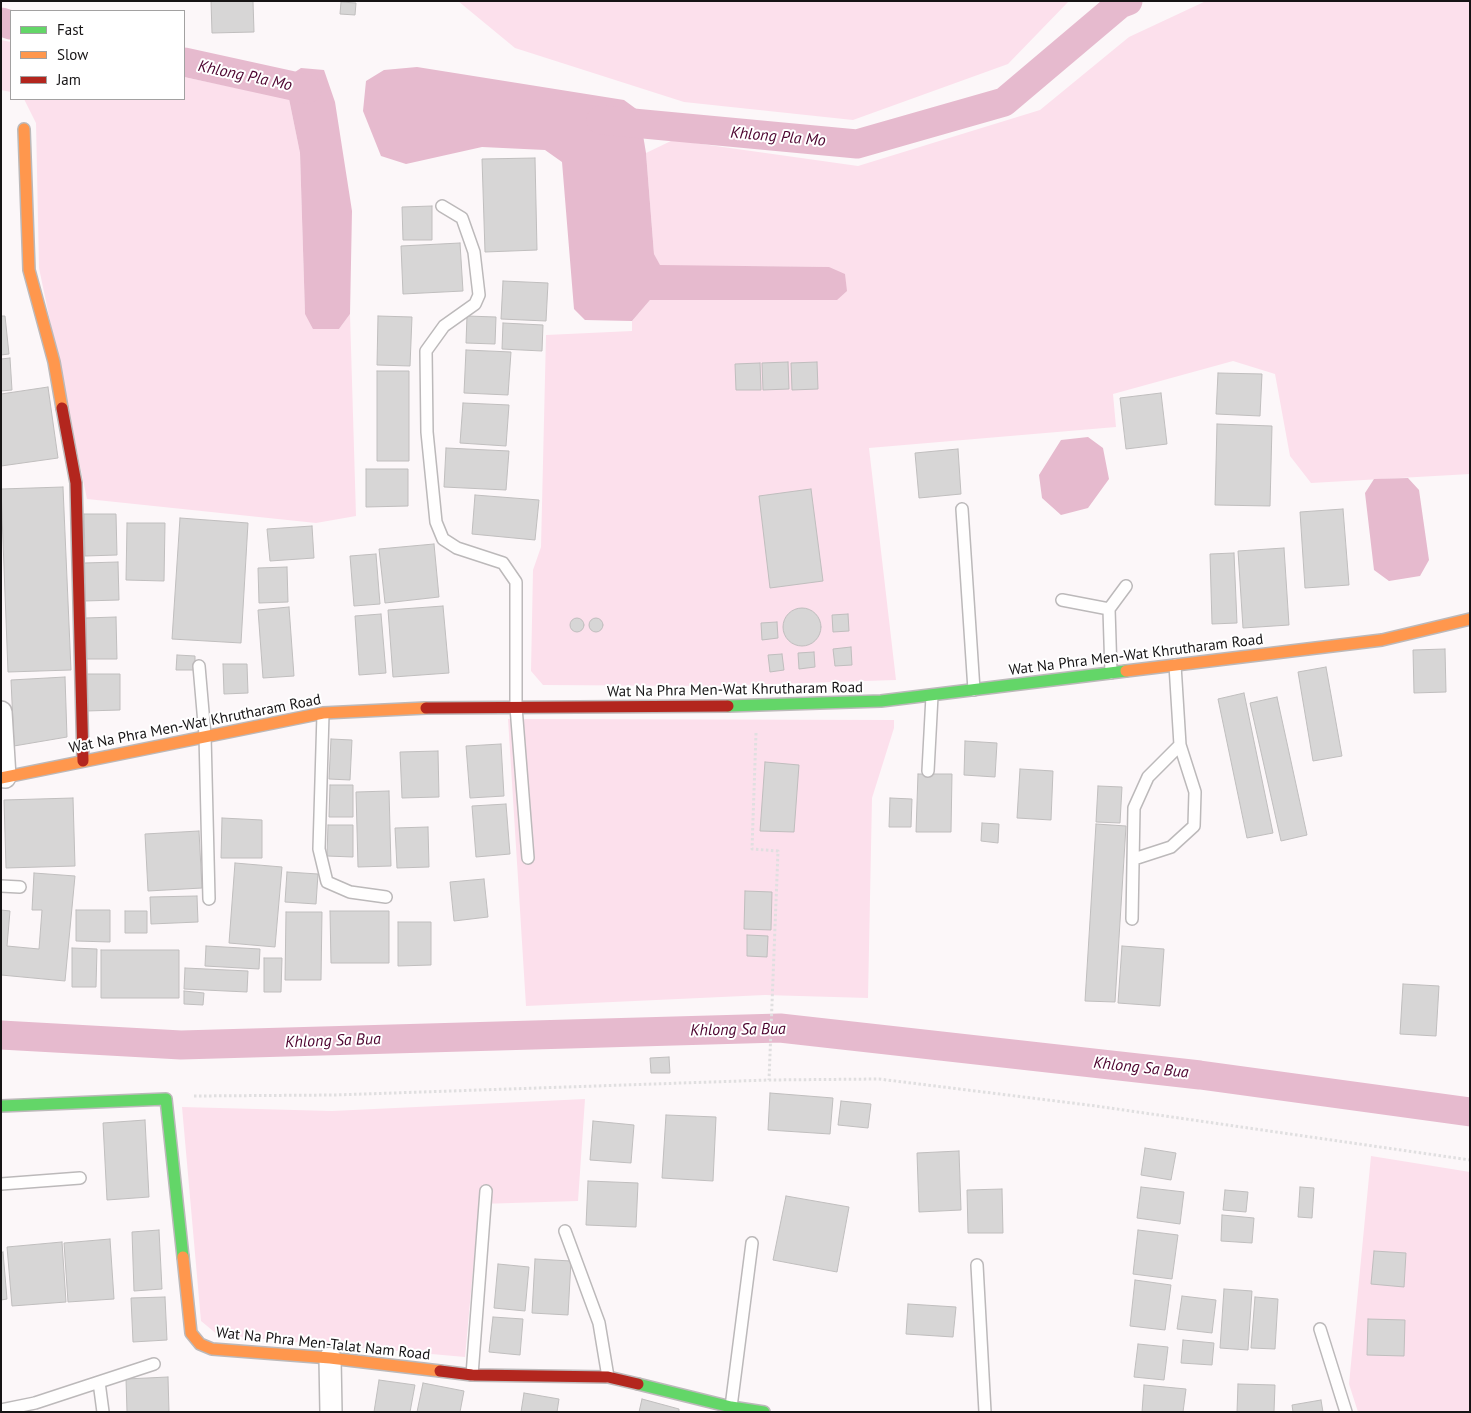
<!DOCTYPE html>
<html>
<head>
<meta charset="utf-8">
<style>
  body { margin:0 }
  #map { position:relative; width:1471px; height:1413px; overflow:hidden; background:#fcf7f9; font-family:"PT Sans",sans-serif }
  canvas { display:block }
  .frame { position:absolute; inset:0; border:2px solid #161415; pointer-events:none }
  .legend { position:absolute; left:10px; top:10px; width:175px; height:90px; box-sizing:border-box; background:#fff; border:1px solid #a2a1a1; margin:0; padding:6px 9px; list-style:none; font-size:15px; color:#161415 }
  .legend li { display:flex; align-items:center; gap:10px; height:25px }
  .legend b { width:25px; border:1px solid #a2a1a1 }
</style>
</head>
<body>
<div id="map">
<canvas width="1471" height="1413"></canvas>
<div class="frame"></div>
<ul class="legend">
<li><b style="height:6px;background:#63d668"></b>Fast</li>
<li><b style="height:6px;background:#ff974d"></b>Slow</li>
<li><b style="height:6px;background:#b3261e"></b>Jam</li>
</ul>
</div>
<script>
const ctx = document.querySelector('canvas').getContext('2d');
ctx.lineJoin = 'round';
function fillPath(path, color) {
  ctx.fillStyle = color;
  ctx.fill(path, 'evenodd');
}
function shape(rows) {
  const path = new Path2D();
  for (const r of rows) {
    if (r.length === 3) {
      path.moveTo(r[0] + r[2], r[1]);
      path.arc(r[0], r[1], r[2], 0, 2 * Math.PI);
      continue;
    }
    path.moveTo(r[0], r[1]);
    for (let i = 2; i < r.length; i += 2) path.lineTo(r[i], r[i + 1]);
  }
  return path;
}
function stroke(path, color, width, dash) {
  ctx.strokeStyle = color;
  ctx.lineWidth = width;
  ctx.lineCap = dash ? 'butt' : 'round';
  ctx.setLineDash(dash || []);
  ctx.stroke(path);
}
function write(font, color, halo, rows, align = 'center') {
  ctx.font = font + ' "PT Sans",sans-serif';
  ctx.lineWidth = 4;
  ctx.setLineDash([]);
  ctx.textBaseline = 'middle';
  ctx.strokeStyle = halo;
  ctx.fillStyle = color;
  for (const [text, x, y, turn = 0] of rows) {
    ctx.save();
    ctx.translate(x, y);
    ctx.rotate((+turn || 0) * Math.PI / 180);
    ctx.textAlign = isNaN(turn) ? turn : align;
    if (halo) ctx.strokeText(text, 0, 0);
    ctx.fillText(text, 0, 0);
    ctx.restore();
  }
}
fillPath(shape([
  [458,1,1069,1,1008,64,853,120,684,102,515,48],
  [1206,1,1470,1,1470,474,1311,483,1290,456,1275,374,1233,361,1113,394,1116,427,869,448,896,680,709,686,543,685,531,671,533,570,541,547,546,335,632,331,632,321,650,300,837,300,829,267,660,266,654,254,646,153,673,140,858,166,1040,110,1129,37],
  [1,40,11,42,11,92,1,90],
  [184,77,289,99,300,153,305,314,339,329,350,314,356,516,316,523,87,499,39,268,36,123,24,99,184,99],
  [508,719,894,720,894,728,872,798,868,998,765,995,526,1006],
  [585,1099,578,1201,479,1204,465,1357,218,1335,201,1321,182,1107,332,1111],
  [1371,1156,1470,1172,1470,1412,1358,1412,1349,1384]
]), '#fce0ec');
fillPath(shape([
  [417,67,624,100,639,111,646,153,654,254,660,265,829,267,845,274,847,291,837,300,650,300,632,321,585,320,574,309,562,162,545,150,482,147,406,164,381,156,363,111,366,81,384,70],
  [301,68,324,70,335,102,352,211,350,314,339,329,313,329,305,314,300,153,289,99,292,74],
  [1088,437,1103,448,1109,479,1088,508,1061,515,1042,498,1039,475,1061,440],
  [1408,478,1419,490,1429,560,1420,576,1389,581,1374,570,1365,493,1374,479]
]), '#e6bace');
stroke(shape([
  [1,22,11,25],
  [184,62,307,89],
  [601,120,857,144,1004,102,1120,4,1128,1],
  [1,1035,181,1045,780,1028,1200,1075,1470,1112]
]), '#e6bace', 29);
const building = shape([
  [211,1,253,1,254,32,212,33,211,1],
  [341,2,356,3,355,15,340,14,341,2],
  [535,158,537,250,485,252,482,159,535,158],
  [432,206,432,240,403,240,402,207,432,206],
  [460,243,463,291,403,294,401,246,460,243],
  [503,281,548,283,546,321,501,319,503,281],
  [1,316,5,316,9,354,1,355,1,316],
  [378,316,412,317,410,366,377,365,378,316],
  [467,316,496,317,495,344,466,343,467,316],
  [503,323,543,325,542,351,502,349,503,323],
  [466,350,511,352,508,395,464,393,466,350],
  [10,358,12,390,1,391,1,359,10,358],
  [788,362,789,389,763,390,762,363,788,362],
  [817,362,818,389,792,390,791,363,817,362],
  [760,363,761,390,736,390,735,364,760,363],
  [377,371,409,371,409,461,377,461,377,371],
  [1218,373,1262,374,1260,416,1216,414,1218,373],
  [48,387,58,458,1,466,1,394,48,387],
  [1161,393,1167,444,1126,449,1120,398,1161,393],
  [463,403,509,405,506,446,460,443,463,403],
  [1217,424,1272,426,1270,506,1215,505,1217,424],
  [446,448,509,451,506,490,444,487,446,448],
  [958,449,961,494,919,498,915,453,958,449],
  [366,469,408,469,408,506,366,507,366,469],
  [63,487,71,670,8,672,1,489,63,487],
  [811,489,823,581,770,588,759,496,811,489],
  [475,495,539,500,535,540,472,534,475,495],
  [1343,509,1349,585,1305,588,1300,512,1343,509],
  [84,514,116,514,117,555,85,556,84,514],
  [180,518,248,523,241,643,172,639,180,518],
  [127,523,165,523,164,581,126,580,127,523],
  [312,526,314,558,270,561,267,529,312,526],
  [434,544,439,597,385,603,379,549,434,544],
  [1284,548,1289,625,1243,628,1238,551,1284,548],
  [1234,553,1237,623,1212,624,1210,554,1234,553],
  [376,554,380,604,354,606,350,556,376,554],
  [118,562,119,600,84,601,84,563,118,562],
  [287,567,288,602,259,603,258,568,287,567],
  [443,606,449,673,393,677,388,610,443,606],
  [289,607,294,676,263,678,258,610,289,607],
  [802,627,19],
  [381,614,386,673,359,675,355,616,381,614],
  [848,614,849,631,833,632,832,615,848,614],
  [116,617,117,659,86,659,85,618,116,617],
  [577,625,7],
  [596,625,7],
  [777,622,778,638,762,640,761,623,777,622],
  [851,647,852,665,835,666,833,649,851,647],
  [1445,649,1446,692,1414,693,1413,650,1445,649],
  [814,652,815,667,799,669,798,653,814,652],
  [782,654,784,670,770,672,768,655,782,654],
  [177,655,195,656,195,670,176,670,177,655],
  [223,664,247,664,248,693,224,694,223,664],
  [1326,667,1342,756,1313,761,1298,672,1326,667],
  [86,674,120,674,120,710,86,711,86,674],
  [65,677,67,737,14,746,11,680,65,677],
  [1244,693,1273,833,1247,838,1218,699,1244,693],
  [1277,697,1307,835,1281,841,1250,703,1277,697],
  [331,739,352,740,350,780,329,779,331,739],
  [965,741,997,743,995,777,964,775,965,741],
  [501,744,504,796,470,798,466,746,501,744],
  [438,751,439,797,402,798,400,752,438,751],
  [765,762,799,765,794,832,760,831,765,762],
  [1020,769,1053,771,1051,820,1017,818,1020,769],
  [918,774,952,774,951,832,916,832,918,774],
  [330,785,353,785,353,817,329,817,330,785],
  [1098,786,1122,787,1120,823,1096,822,1098,786],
  [389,791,391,866,358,867,356,792,389,791],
  [73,798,75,866,6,868,4,800,73,798],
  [890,798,912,799,911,827,889,827,890,798],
  [506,804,510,854,476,857,472,806,506,804],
  [222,818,262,820,262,858,221,858,222,818],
  [982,823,999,824,998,843,981,841,982,823],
  [1096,824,1126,826,1115,1002,1085,1001,1096,824],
  [328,825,353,825,353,857,327,856,328,825],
  [428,827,429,867,397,868,395,828,428,827],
  [199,831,202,888,148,891,145,834,199,831],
  [235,863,282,867,275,947,229,943,235,863],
  [287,872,318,874,316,904,285,902,287,872],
  [34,873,75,876,65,981,1,975,1,910,10,911,7,946,39,949,42,910,32,910,34,873],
  [484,879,488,917,454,921,450,882,484,879],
  [745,891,772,892,771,930,744,929,745,891],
  [197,896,198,922,151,924,150,897,197,896],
  [76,910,110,910,110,942,76,941,76,910],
  [125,911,147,911,147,933,125,933,125,911],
  [330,911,389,911,389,963,331,963,330,911],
  [286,912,322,912,321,980,285,980,286,912],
  [398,922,431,922,431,965,398,966,398,922],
  [747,935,768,936,767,957,747,956,747,935],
  [206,946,260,949,259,969,205,966,206,946],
  [1122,946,1164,949,1160,1006,1118,1003,1122,946],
  [72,948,97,949,96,987,72,987,72,948],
  [101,950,179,950,179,998,101,998,101,950],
  [264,958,282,958,281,992,264,992,264,958],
  [185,968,248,971,247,992,184,989,185,968],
  [1403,984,1439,986,1436,1036,1400,1034,1403,984],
  [184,991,204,993,203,1005,184,1004,184,991],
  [669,1057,670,1073,651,1073,650,1058,669,1057],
  [770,1093,833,1098,830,1134,768,1130,770,1093],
  [841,1101,871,1104,868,1128,838,1125,841,1101],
  [666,1115,716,1117,713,1181,662,1178,666,1115],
  [145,1120,149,1197,107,1200,103,1123,145,1120],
  [593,1121,634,1125,631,1163,590,1160,593,1121],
  [1145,1148,1176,1153,1171,1180,1141,1175,1145,1148],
  [959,1151,961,1210,919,1212,917,1153,959,1151],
  [588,1181,638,1183,636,1227,586,1225,588,1181],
  [1141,1187,1184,1192,1180,1224,1137,1218,1141,1187],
  [1300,1187,1314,1188,1312,1218,1298,1217,1300,1187],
  [1002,1189,1003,1233,968,1233,967,1190,1002,1189],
  [1225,1190,1248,1192,1246,1212,1223,1210,1225,1190],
  [786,1196,849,1207,837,1272,773,1260,786,1196],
  [1222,1215,1254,1218,1252,1243,1221,1241,1222,1215],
  [159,1230,162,1289,134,1291,132,1232,159,1230],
  [1138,1230,1178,1235,1172,1279,1133,1274,1138,1230],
  [110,1239,114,1299,68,1302,64,1243,110,1239],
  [62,1242,66,1302,12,1306,7,1247,62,1242],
  [1374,1251,1406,1253,1404,1287,1371,1284,1374,1251],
  [3,1252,7,1299,1,1300,1,1253,3,1252],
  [535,1259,571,1261,568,1315,532,1313,535,1259],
  [498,1264,529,1267,525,1311,494,1308,498,1264],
  [1135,1280,1171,1285,1165,1330,1130,1326,1135,1280],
  [1224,1289,1252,1291,1248,1350,1220,1348,1224,1289],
  [1182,1296,1216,1300,1212,1333,1177,1329,1182,1296],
  [165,1297,167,1340,133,1342,131,1298,165,1297],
  [1255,1297,1278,1299,1275,1349,1251,1348,1255,1297],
  [908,1304,956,1307,953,1337,906,1334,908,1304],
  [493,1317,523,1319,520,1355,489,1352,493,1317],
  [1368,1319,1405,1320,1404,1356,1367,1355,1368,1319],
  [1183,1340,1214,1343,1212,1365,1181,1363,1183,1340],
  [1138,1344,1168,1347,1164,1380,1134,1377,1138,1344],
  [168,1377,169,1412,127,1412,126,1379,168,1377],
  [379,1380,415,1385,410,1412,374,1412,379,1380],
  [423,1383,464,1391,460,1412,417,1412,423,1383],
  [1238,1384,1275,1385,1274,1412,1237,1412,1238,1384],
  [1144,1385,1186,1389,1183,1412,1142,1412,1144,1385],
  [524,1393,559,1399,557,1412,521,1412,524,1393],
  [642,1399,679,1409,679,1412,639,1412,642,1399],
  [1321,1400,1323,1412,1293,1412,1292,1405,1321,1400]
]);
fillPath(building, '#d7d6d6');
stroke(building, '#c0bebe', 1);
const lane = shape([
  [442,206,462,218,474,252,479,295,475,304,444,326,426,351,427,432,436,522,443,539,457,548,503,563,516,582,516,707,528,858],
  [962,509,974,690],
  [1062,600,1109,609],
  [199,666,205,735,209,899],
  [1111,673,1109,609,1126,586],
  [323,714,319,849,327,882,350,892,386,897],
  [928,771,932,696],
  [1134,859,1171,847,1194,826,1195,792,1180,745,1175,665],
  [1,886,20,887],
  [1132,919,1134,808,1148,777,1180,745],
  [1,1184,80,1178],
  [565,1231,599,1323,608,1377],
  [977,1265,985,1412],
  [1320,1329,1346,1412],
  [472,1375,486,1191],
  [99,1382,103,1412],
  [731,1407,752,1243],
  [1,1410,35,1403,154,1364]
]);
const street = shape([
  [1,712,5,777],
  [330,1358,331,1412]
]);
const fast = shape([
  [728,706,881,701,1126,671],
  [1,1106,166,1099,183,1257],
  [638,1384,731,1407,764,1412]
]);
const slow = shape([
  [24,129,29,270,54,362,62,408],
  [1126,671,1382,640,1470,619],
  [1,778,323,713,426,708],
  [183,1257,191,1333,200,1344,212,1349,330,1358,440,1371]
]);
const jam = shape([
  [62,408,76,483,83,761],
  [426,708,728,706],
  [440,1371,472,1375,608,1377,638,1384]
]);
stroke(lane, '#bcb9ba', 14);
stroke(street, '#bcb9ba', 24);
stroke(fast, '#bcb9ba', 14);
stroke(slow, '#bcb9ba', 14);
stroke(jam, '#bcb9ba', 14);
stroke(shape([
  [756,733,752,849,778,851,769,1080],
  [194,1096,335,1095,769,1080,879,1079,1096,1106,1470,1160]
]), '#e0dfe0', 3, [2.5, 2.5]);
stroke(lane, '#fffefe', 11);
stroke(street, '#fffefe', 21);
stroke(fast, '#63d668', 11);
stroke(slow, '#ff974d', 11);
stroke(jam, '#b3261e', 11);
write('15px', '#161415', '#fff', [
  ["Wat Na Phra Men-Wat Khrutharam Road",1136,655,-7],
  ["Wat Na Phra Men-Wat Khrutharam Road",735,690,-1],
  ["Wat Na Phra Men-Wat Khrutharam Road",195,724,-11],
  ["Wat Na Phra Men-Talat Nam Road",323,1344,6]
]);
write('italic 16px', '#4d042f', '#fff', [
  ["Khlong Pla Mo",245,76,12],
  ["Khlong Pla Mo",778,137,5],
  ["Khlong Sa Bua",738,1030,-1],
  ["Khlong Sa Bua",333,1041,-2],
  ["Khlong Sa Bua",1141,1068,6]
]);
</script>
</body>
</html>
